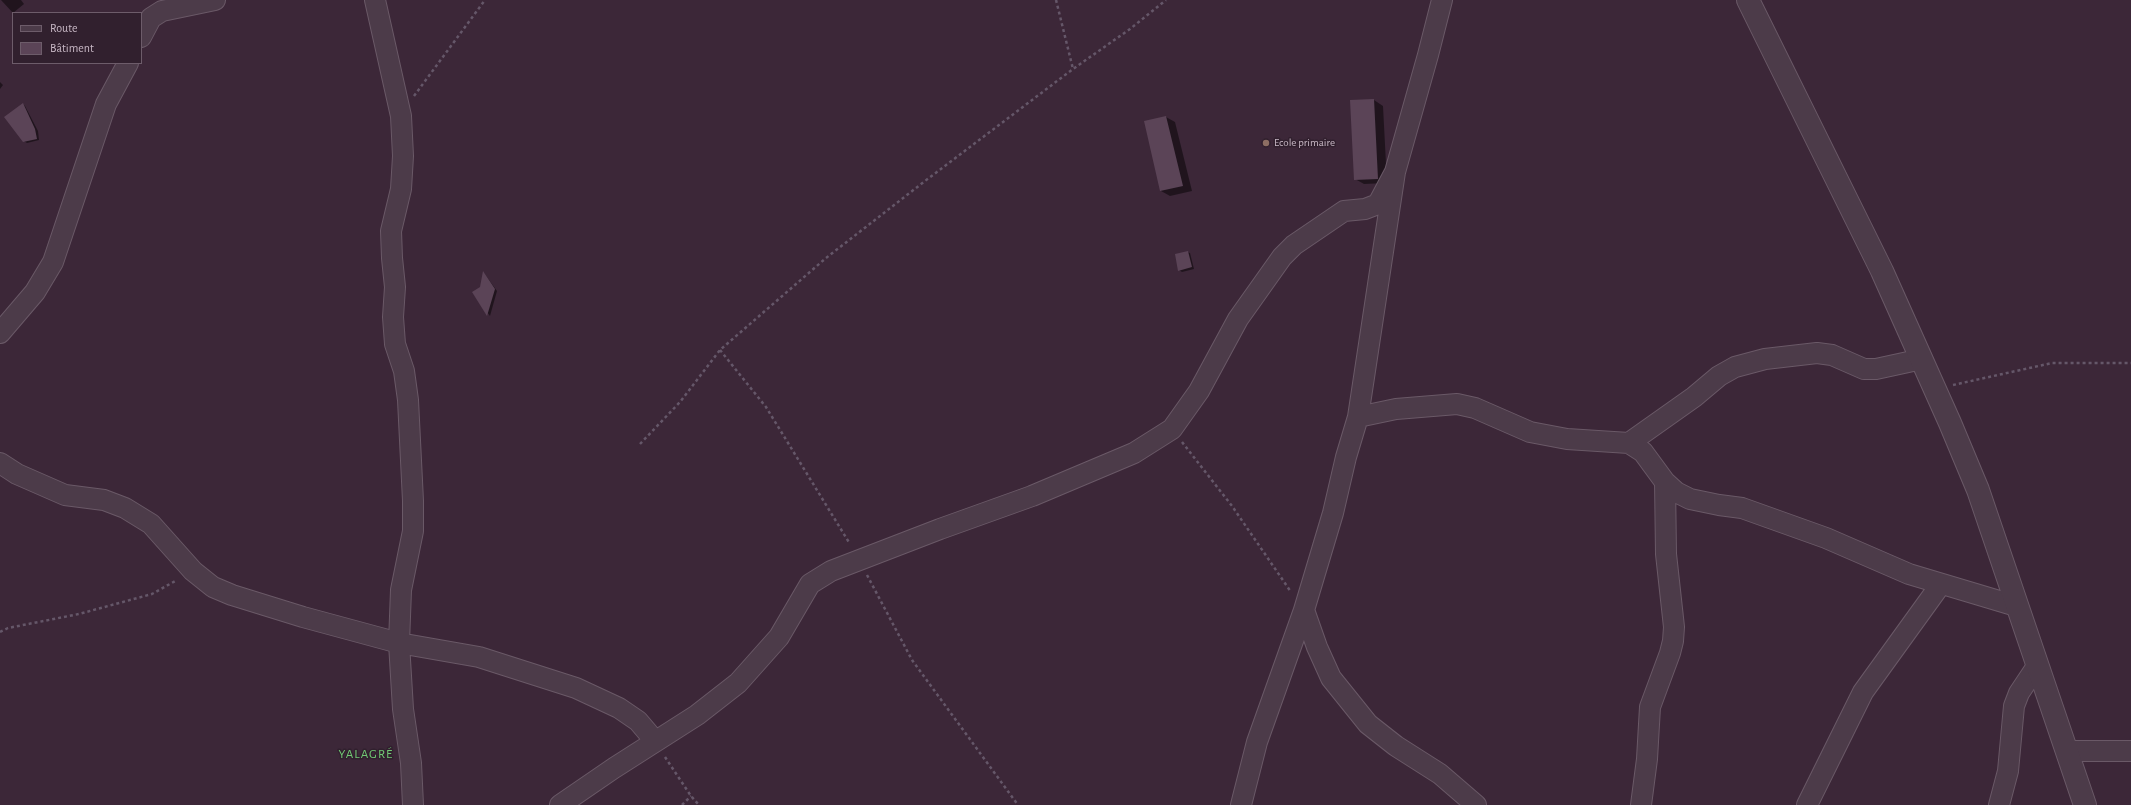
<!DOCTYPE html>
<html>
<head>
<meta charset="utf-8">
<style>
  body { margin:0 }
  #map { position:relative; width:2131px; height:805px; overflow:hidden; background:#3c2738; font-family:"Alegreya Sans",sans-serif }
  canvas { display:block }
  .legend { position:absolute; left:12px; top:12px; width:130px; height:52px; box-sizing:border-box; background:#31202e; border:1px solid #6d5c6a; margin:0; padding:5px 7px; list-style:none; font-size:12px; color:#c7b7c4 }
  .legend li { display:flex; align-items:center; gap:8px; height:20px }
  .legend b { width:20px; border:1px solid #6d5c6a }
</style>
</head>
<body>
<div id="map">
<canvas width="2131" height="805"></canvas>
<ul class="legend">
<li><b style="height:5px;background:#4c3b49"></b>Route</li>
<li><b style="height:11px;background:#5b4457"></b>Bâtiment</li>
</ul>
</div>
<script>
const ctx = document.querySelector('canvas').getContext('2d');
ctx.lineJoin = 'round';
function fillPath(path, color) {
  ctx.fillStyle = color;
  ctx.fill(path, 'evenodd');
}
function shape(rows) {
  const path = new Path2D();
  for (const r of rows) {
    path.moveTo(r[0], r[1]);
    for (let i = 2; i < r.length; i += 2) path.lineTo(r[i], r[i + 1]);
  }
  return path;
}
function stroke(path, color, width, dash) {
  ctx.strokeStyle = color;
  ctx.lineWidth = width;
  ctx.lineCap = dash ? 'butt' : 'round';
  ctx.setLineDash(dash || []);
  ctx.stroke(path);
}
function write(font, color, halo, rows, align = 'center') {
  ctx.font = font + ' "Alegreya Sans",sans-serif';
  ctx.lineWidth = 3;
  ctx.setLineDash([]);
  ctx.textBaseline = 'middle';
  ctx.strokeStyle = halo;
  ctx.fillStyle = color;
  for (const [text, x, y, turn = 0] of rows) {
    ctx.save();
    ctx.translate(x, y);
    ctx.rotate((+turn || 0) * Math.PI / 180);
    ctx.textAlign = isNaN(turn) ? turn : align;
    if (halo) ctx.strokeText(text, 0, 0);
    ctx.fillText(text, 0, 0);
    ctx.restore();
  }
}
fillPath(shape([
  [1,0,21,0,24,4,13,13],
  [0,82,3,85,0,89],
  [1374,100,1383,106,1387,183,1364,184,1355,179],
  [23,104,25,106,38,131,39,140,27,143,24,141],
  [1166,117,1175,122,1192,191,1170,196,1161,191],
  [1187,252,1190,253,1194,269,1182,272,1179,270],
  [484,273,497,291,490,316,473,293,481,288]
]), '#0007');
fillPath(shape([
  [1374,99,1378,179,1354,180,1350,100],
  [23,103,35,129,37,139,23,142,4,117],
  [1166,116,1183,186,1160,191,1144,121],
  [1188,251,1192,267,1178,271,1175,254],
  [483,271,495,289,487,316,472,292,480,287]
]), '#5b4457');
const minor = shape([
  [375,0,401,116,403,156,401,189,391,231,392,258,395,287,393,317,395,344,404,371,408,400,413,501,413,531,401,590,399,643,403,709,411,763,413,805],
  [141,37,151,18,162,11,215,0],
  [0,333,35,292,53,262,106,104,128,63],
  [1358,417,1396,409,1457,404,1475,408,1530,432,1567,439,1629,443,1643,452,1665,482,1676,492,1690,499,1719,505,1742,508,1826,538,1909,574,2016,606],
  [1629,443,1694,397,1719,376,1735,367,1765,359,1817,353,1832,355,1864,369,1876,369,1922,359],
  [0,463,17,474,65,495,104,500,125,508,151,524,193,571,213,587,232,595,303,617,399,643,479,657,576,688,619,708,638,721,655,741],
  [1304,610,1317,647,1331,678,1368,724,1396,746,1440,774,1476,805],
  [2067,751,2131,751],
  [560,805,614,768,697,715,738,683,779,637,810,584,831,571,940,529,1032,496,1134,453,1172,429,1199,391,1238,319,1282,257,1294,245,1344,211,1365,209,1378,204,1395,172],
  [1241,805,1257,742,1304,610,1333,513,1346,457,1358,417,1395,172,1428,55,1442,0],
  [1641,805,1647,759,1650,707,1670,653,1673,641,1674,627,1666,554,1665,482],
  [1807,805,1863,692,1941,584],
  [1999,805,2008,771,2014,706,2019,693,2037,666]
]);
const tertiary = shape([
  [1748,0,1882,271,1950,423,1978,490,2085,805]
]);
stroke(minor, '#6a5967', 22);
stroke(tertiary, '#6a5967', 24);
stroke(shape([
  [1056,0,1073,69],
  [414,96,485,0],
  [720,350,766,407,850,544],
  [1953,385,2052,363,2131,363],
  [1182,442,1232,506,1291,592],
  [640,444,680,402,720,350,826,258,925,181,1073,69,1130,29,1166,0],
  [867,575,912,660,1018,805],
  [0,632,8,628,79,614,152,594,177,580],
  [665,757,691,796,699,805],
  [682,805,691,796]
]), '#655769', 2.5, [3, 3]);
stroke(minor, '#4c3b49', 20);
stroke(tertiary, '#4c3b49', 22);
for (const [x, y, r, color] of [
  [1266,143,4,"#8d6e63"]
]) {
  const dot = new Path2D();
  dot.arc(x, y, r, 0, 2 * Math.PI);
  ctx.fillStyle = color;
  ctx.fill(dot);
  stroke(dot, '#31202e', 1.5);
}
write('11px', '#c7b7c4', '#31202e', [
  ["Ecole primaire",1274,143]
], 'left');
ctx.letterSpacing = '1px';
write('13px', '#71c974', '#31202e', [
  ["YALAGRÉ",366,754]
]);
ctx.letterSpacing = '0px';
</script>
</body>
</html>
